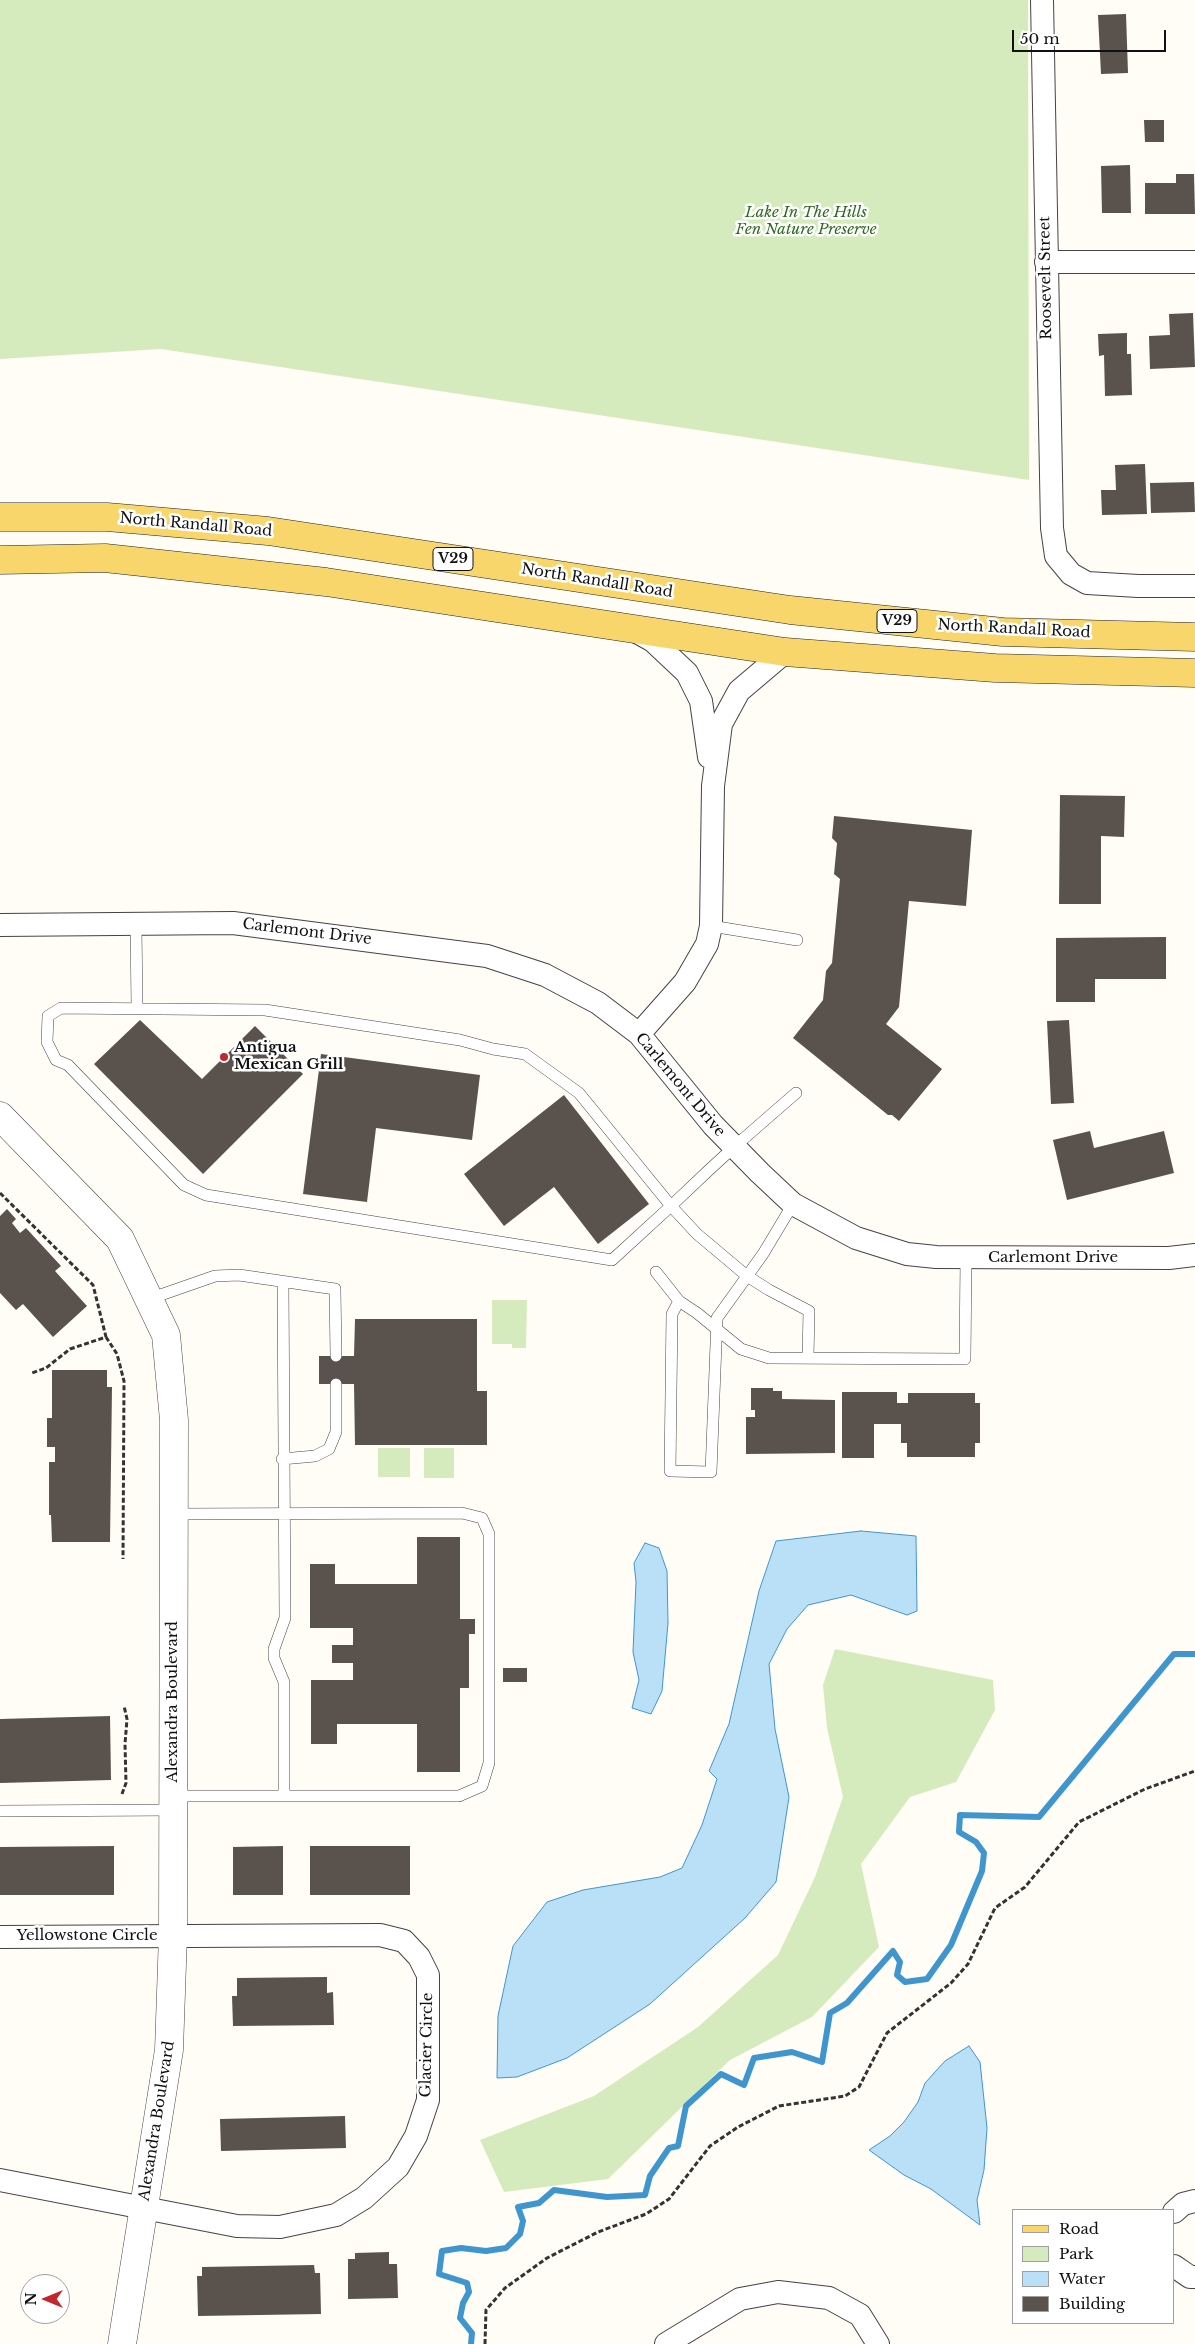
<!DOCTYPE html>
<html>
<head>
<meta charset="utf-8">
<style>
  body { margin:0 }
  #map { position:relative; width:1195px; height:2344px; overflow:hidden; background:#fffdf5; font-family:"Libre Baskerville",serif }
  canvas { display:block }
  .legend { position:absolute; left:1012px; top:2209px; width:162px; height:115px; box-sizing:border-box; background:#fff; border:1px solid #a0a0a0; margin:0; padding:6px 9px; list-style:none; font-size:15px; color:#111 }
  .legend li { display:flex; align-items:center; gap:10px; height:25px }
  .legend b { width:25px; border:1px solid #a0a0a0 }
  .north { position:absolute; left:20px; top:2274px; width:50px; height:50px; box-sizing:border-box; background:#fff; border:1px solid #a0a0a0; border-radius:50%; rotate:270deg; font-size:14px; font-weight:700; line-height:20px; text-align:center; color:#111 }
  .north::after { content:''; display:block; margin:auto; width:18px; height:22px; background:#c4262e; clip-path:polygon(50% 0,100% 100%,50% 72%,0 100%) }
  .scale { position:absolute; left:1012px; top:30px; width:154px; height:22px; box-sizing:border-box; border:2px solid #111; border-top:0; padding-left:6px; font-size:15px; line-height:18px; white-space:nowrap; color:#111; -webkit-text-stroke:4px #fff; paint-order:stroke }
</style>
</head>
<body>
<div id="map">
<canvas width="1195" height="2344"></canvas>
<ul class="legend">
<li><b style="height:6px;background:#f9d66b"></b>Road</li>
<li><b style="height:14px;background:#d5ebbd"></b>Park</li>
<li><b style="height:14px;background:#b9e0f7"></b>Water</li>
<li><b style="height:14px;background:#5a524d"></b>Building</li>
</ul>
<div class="north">N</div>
<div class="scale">50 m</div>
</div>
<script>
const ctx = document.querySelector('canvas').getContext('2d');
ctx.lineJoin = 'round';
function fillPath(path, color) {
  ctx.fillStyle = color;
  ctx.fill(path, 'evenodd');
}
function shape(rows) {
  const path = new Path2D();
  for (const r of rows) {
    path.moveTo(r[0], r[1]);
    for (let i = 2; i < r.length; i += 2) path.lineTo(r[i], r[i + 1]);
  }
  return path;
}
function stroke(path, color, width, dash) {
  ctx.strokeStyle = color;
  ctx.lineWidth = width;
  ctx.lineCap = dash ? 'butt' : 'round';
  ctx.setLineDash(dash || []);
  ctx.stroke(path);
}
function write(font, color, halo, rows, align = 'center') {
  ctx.font = font + ' "Libre Baskerville",serif';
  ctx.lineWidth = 5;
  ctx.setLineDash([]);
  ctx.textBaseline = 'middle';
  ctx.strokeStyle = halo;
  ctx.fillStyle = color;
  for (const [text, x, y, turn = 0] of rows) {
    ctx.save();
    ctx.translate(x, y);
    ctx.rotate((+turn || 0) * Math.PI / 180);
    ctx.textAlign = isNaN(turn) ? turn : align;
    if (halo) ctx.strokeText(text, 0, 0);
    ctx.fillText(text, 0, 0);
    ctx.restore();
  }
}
fillPath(shape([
  [0,0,1028,0,1029,480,161,349,0,359],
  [492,1300,527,1300,526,1348,512,1348,512,1344,492,1344],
  [378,1448,410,1448,410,1477,378,1477],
  [424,1448,454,1448,454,1478,424,1478],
  [835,1649,993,1680,995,1710,956,1782,910,1797,861,1864,879,1947,812,2017,730,2060,608,2179,504,2192,480,2140,594,2096,698,2027,778,1955,815,1877,843,1797,827,1728,823,1685]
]), '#d5ebbd');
const water = shape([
  [861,1531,916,1536,917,1611,907,1615,851,1595,808,1605,787,1629,769,1664,775,1729,789,1797,776,1882,745,1918,650,2004,567,2058,517,2077,497,2078,498,2016,513,1946,547,1902,583,1890,660,1877,682,1868,702,1825,717,1779,709,1771,729,1724,759,1591,776,1541,861,1531],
  [645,1543,659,1548,667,1571,668,1623,662,1691,651,1714,632,1708,639,1680,633,1652,636,1582,634,1563,645,1543],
  [969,2046,980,2062,987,2128,984,2170,977,2200,980,2225,931,2189,904,2175,869,2150,890,2136,904,2122,918,2102,925,2083,945,2061,969,2046]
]);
fillPath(water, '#b9e0f7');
stroke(water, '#3f96cf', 1);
stroke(shape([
  [471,2344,472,2333,460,2318,463,2303,469,2292,467,2283,439,2274,442,2251,461,2248,486,2251,506,2248,520,2234,523,2221,518,2207,539,2203,554,2190,607,2197,645,2195,650,2176,669,2148,678,2146,686,2106,721,2074,744,2085,754,2058,792,2052,822,2062,830,2013,847,2003,893,1951,900,1962,897,1975,905,1982,927,1979,951,1945,982,1871,984,1853,976,1842,959,1832,960,1815,1039,1817,1174,1654,1195,1654]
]), '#3f96cf', 6);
fillPath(shape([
  [1126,14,1128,73,1101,74,1098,15],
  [1144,120,1164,120,1164,142,1145,142],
  [1130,165,1131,213,1102,213,1101,166],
  [1176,174,1194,174,1195,214,1145,214,1145,183,1176,183],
  [1193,313,1195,367,1150,369,1149,336,1170,335,1169,314],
  [1127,333,1127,354,1131,354,1132,395,1105,396,1104,355,1099,356,1098,334],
  [1145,464,1147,514,1102,515,1101,490,1116,490,1115,465],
  [1194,482,1195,512,1151,513,1150,483],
  [1060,795,1125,796,1124,837,1101,836,1101,904,1059,904],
  [834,816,972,830,966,906,909,901,899,1007,886,1024,942,1069,899,1121,892,1115,888,1115,793,1038,823,1000,826,971,832,963,840,879,834,874,837,843,832,838],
  [1166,937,1166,979,1095,979,1095,1002,1056,1002,1056,938],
  [140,1020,202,1079,255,1026,303,1074,203,1174,94,1064],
  [1069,1020,1074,1103,1051,1104,1047,1021],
  [321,1054,480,1075,472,1140,376,1128,367,1202,303,1194],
  [564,1095,649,1204,598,1244,554,1187,504,1226,464,1174],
  [1090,1131,1094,1148,1164,1131,1174,1173,1067,1200,1053,1140],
  [7,1209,16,1219,12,1223,20,1233,26,1228,61,1266,55,1271,87,1306,53,1337,23,1304,16,1310,0,1293,0,1216],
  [355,1319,477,1319,477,1391,487,1391,487,1445,355,1445,354,1384,319,1384,319,1356,354,1356],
  [52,1370,107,1370,107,1387,112,1387,110,1542,52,1542,51,1515,49,1515,49,1462,55,1462,55,1447,47,1447,47,1418,52,1418],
  [751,1388,773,1388,773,1391,782,1391,782,1399,835,1400,835,1453,746,1454,746,1417,755,1417,755,1410,751,1410],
  [842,1392,897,1392,897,1403,908,1403,908,1393,975,1393,975,1403,980,1403,980,1443,975,1443,975,1457,907,1457,907,1443,901,1443,901,1424,874,1424,874,1458,842,1458],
  [417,1537,460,1537,460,1619,475,1619,475,1634,469,1634,469,1688,460,1688,460,1772,417,1772,417,1724,337,1724,337,1744,311,1744,311,1680,353,1680,353,1663,332,1663,332,1645,353,1645,353,1628,310,1628,310,1564,335,1564,335,1584,417,1584],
  [503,1668,527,1668,527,1682,503,1682],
  [110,1716,111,1780,0,1783,0,1719],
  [114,1846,114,1895,0,1895,0,1847],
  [283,1846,283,1895,233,1895,233,1847],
  [310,1846,410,1846,410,1895,310,1895],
  [327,1977,327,1993,333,1992,334,2025,233,2026,232,1996,237,1996,237,1978],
  [345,2116,346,2148,221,2151,220,2119],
  [389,2252,389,2264,397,2264,398,2298,348,2299,348,2259,355,2259,355,2253],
  [314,2265,315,2273,320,2273,321,2314,198,2316,197,2276,202,2276,202,2267]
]), '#5a524d');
const service = shape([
  [136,925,137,1007],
  [711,926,797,940],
  [796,1093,734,1147,709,1170,671,1206,612,1260,206,1195,184,1185,68,1065,56,1060,47,1042,48,1016,61,1008,265,1010,460,1040,493,1049,525,1054,579,1093,671,1206,697,1234,747,1276,769,1290,809,1311,808,1357],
  [656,1272,679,1301,697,1313,741,1349,769,1358,965,1359,966,1258],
  [283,1282,285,1618,274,1649,274,1658,284,1682,284,1796],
  [149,1299,215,1276,239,1275,335,1289,336,1356],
  [679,1301,672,1314,670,1471,711,1472,717,1318,763,1254,793,1204],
  [282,1459,315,1456,329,1449,336,1432,336,1384],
  [173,1796,459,1796,482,1786,489,1763,489,1534,482,1518,462,1513,174,1514],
  [0,1811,173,1810]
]);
const minor = shape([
  [1042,0,1052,528,1056,556,1071,574,1087,583,1138,586,1195,586],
  [1046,262,1195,262],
  [635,631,653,641,687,673,701,701,709,757],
  [0,925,233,923,487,956,545,975,598,1003,639,1034,713,1125,760,1173,793,1204,856,1238,907,1254,936,1257,1169,1258,1195,1255],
  [639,1034,685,982,707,944,711,926,713,786,721,724,739,691,785,652],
  [0,1937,380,1935,404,1941,419,1957,428,1975,428,2100,416,2136,398,2167,364,2198,336,2215,280,2227,237,2226,0,2180],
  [1174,2212,1183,2204,1195,2201],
  [1174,2266,1190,2277,1195,2277],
  [666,2344,740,2299,778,2292,829,2298,860,2315,878,2344]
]);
const tertiary = shape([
  [0,1116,120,1239,166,1335,174,1420,173,1935,169,2050,122,2344]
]);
const primary = shape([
  [0,517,107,517,268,531,790,610,1003,632,1195,637],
  [0,560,105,558,326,582,785,652,995,668,1195,673]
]);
stroke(service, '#444', 12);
stroke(minor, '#444', 24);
stroke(tertiary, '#444', 29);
stroke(primary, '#222', 29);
stroke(shape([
  [0,1193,93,1285,106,1337,70,1349,46,1368,32,1373],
  [106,1337,117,1354,124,1381,123,1559],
  [122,1794,126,1783,125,1744,127,1719,124,1706],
  [485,2344,486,2310,505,2288,547,2258,598,2232,646,2214,669,2199,710,2146,738,2127,779,2106,845,2096,859,2087,887,2033,951,1983,968,1964,995,1908,1025,1887,1079,1822,1145,1789,1195,1771]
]), '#333', 3, [5, 2.5]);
stroke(service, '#fff', 11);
stroke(minor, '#fff', 22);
stroke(tertiary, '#fff', 28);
stroke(primary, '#f9d66b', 28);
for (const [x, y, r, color] of [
  [224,1057,5,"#c4262e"]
]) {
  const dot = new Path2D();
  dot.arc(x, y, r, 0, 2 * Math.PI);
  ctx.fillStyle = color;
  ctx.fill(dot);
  stroke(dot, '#fff', 2);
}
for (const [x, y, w] of [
  [453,559,40],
  [897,621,40]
]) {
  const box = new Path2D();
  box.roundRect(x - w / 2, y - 11.5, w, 23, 4);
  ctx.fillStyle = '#fff';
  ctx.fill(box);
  stroke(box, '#111', 1);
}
write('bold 14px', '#111', null, [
  ["V29",453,559],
  ["V29",897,621]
]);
write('italic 15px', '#2f6b1f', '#fff', [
  ["Lake In The Hills",806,213],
  ["Fen Nature Preserve",806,230]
]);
write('15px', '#111', '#fff', [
  ["Roosevelt Street",1046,278,-91],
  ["North Randall Road",196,525,5],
  ["North Randall Road",597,581,9],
  ["North Randall Road",1014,629,3],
  ["Carlemont Drive",307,932,7],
  ["Carlemont Drive",680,1085,50],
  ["Carlemont Drive",1053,1258],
  ["Alexandra Boulevard",173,1702,-90],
  ["Yellowstone Circle",87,1936],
  ["Glacier Circle",427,2045,-89],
  ["Alexandra Boulevard",157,2121,-81]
]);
write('bold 15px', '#111', '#fff', [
  ["Antigua",234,1048],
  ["Mexican Grill",234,1065]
], 'left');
</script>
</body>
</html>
